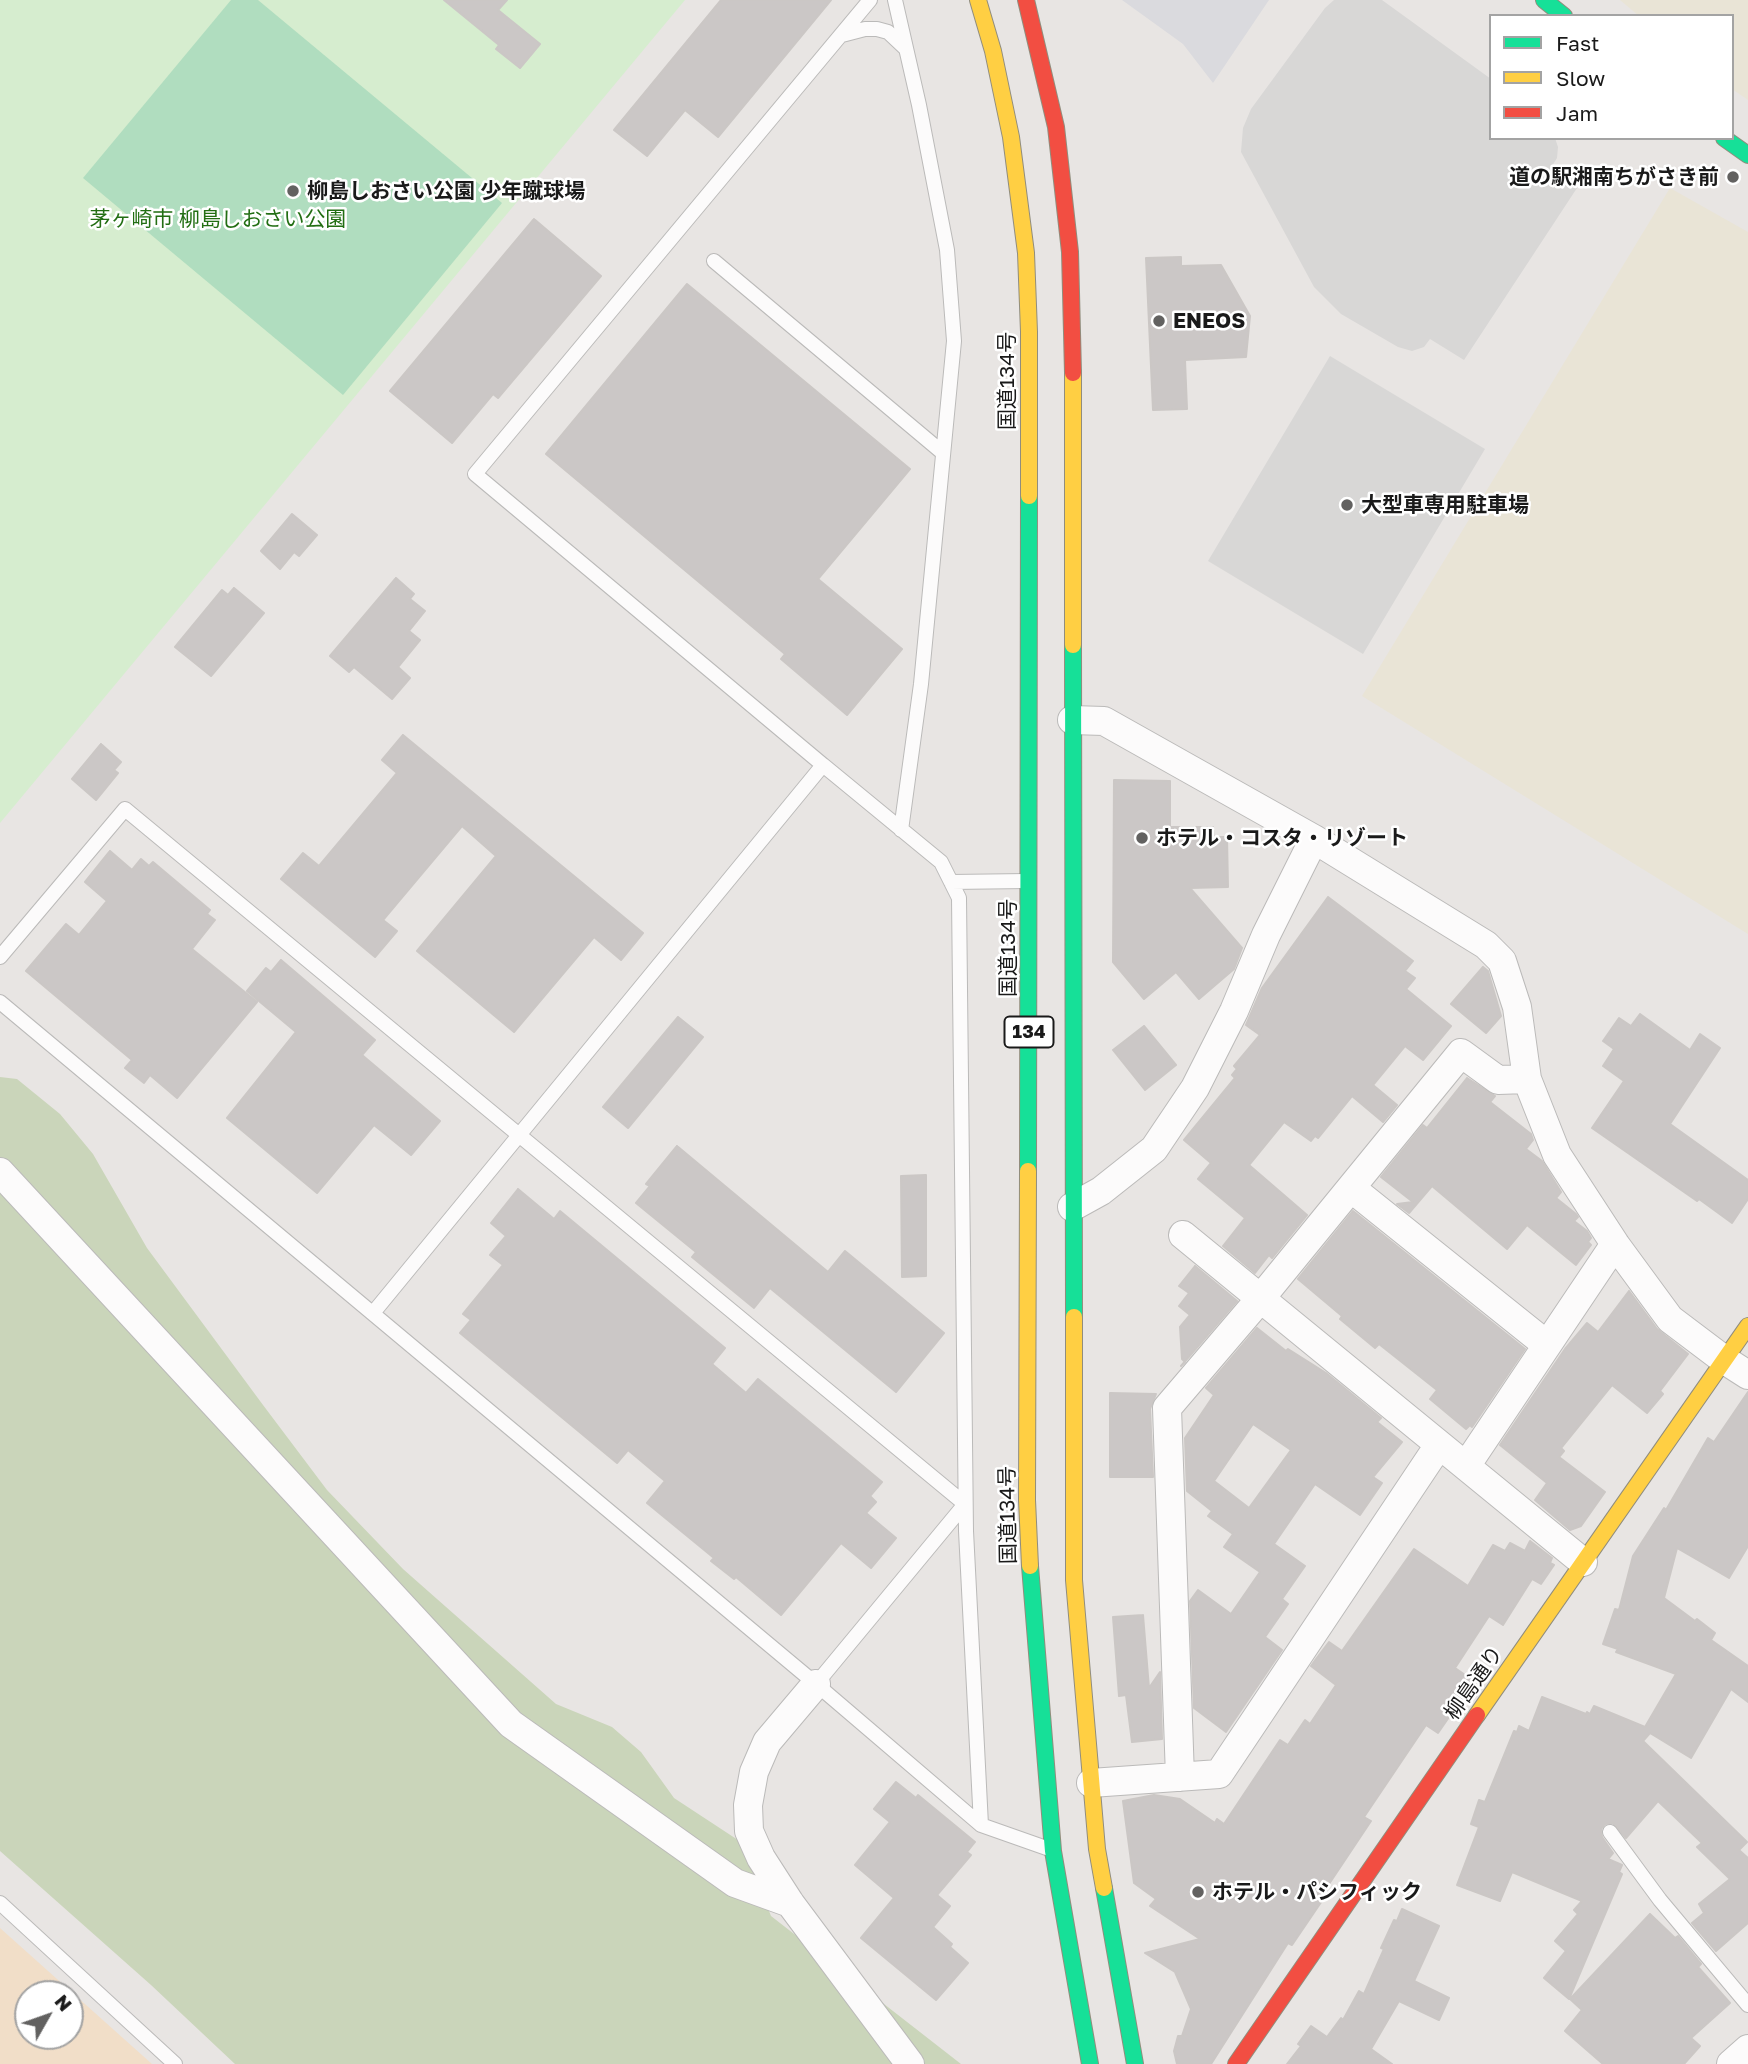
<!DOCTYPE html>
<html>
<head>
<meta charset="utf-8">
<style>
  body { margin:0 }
  #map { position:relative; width:1748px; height:2064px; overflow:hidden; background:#e8e5e3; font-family:"Golos Text",sans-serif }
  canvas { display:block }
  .legend { position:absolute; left:1489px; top:14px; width:245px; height:126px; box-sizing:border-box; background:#fff; border:2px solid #a3a3a3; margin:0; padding:9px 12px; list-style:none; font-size:21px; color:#1a1a1a }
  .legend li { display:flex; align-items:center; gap:14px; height:35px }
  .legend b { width:35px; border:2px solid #a3a3a3 }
  .north { position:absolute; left:14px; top:1980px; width:70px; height:70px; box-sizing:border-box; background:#fff; border:2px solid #a3a3a3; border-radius:50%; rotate:50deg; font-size:19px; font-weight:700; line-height:28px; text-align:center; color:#1a1a1a }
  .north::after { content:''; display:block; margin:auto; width:24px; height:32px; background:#626160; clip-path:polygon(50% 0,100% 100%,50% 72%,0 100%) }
</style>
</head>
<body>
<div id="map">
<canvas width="1748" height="2064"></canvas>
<ul class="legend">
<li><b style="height:9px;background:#16e098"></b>Fast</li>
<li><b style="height:9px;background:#ffcf43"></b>Slow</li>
<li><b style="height:9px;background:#f24e42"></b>Jam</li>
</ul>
<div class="north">N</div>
</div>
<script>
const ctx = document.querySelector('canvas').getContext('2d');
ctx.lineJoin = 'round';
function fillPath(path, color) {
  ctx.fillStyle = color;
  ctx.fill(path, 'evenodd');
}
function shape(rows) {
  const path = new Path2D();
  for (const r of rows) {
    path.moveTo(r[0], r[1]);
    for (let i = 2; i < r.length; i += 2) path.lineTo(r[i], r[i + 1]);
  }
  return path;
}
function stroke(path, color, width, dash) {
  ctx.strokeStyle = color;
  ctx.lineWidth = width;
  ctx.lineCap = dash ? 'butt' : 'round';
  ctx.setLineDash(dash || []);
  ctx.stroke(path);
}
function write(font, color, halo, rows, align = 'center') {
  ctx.font = font + ' "Golos Text","Noto Sans JP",sans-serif';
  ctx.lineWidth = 5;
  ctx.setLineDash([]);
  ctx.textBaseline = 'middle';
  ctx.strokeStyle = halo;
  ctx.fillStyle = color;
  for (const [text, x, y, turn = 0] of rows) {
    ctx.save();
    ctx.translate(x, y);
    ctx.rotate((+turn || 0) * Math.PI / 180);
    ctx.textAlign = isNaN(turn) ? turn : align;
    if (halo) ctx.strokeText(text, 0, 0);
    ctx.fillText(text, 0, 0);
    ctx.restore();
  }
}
fillPath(shape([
  [1620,0,1748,0,1748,100,1732,89,1732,16,1639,16],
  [1670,188,1748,232,1748,934,1362,696]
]), '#e9e4d6');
fillPath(shape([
  [0,1077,17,1079,60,1114,93,1154,147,1248,263,1405,327,1490,403,1569,556,1704,612,1727,641,1752,674,1798,741,1842,771,1916,961,2064,235,2064,151,1985,0,1851]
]), '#cad5ba');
fillPath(shape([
  [0,1928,152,2064,0,2064],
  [28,1994,70,1994,70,2036,28,2036]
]), '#f1dec8');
fillPath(shape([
  [0,0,685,0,0,823]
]), '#d6edcf');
fillPath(shape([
  [231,0,258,0,502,203,343,395,83,178]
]), '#b0ddbf');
fillPath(shape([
  [1334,0,1382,0,1491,79,1491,138,1555,138,1558,147,1557,158,1550,169,1577,188,1464,360,1430,339,1424,347,1412,351,1398,347,1341,314,1314,287,1241,152,1243,128,1251,109,1325,8],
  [1330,356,1485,449,1363,654,1208,561]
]), '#d8d7d6');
fillPath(shape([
  [1122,0,1269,0,1213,83,1183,44]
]), '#dadade');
const building = shape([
  [444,0,507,0,498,10,540,44,520,68,496,49,499,45,444,0],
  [721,0,831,0,718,137,685,110,647,156,614,130,721,0],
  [534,219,601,276,498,398,493,394,452,443,390,391,534,219],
  [1181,257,1181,266,1221,265,1250,316,1246,357,1185,360,1187,409,1153,410,1146,258,1181,257],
  [687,284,910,469,818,579,902,649,847,715,781,659,785,654,546,454,687,284],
  [292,514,317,535,299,556,294,552,280,569,261,551,292,514],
  [396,578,414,594,410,599,425,611,409,631,420,640,398,667,410,678,392,699,354,667,349,672,330,656,396,578],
  [234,588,264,613,211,676,175,647,222,590,228,595,234,588],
  [403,735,643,933,621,960,594,937,514,1032,417,951,496,856,462,826,383,920,397,931,375,957,281,879,303,853,319,866,397,773,382,760,403,735],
  [101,744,121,762,114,770,118,773,96,800,72,779,101,744],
  [1114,780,1170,781,1170,827,1213,827,1214,837,1227,837,1228,887,1190,888,1242,948,1234,969,1199,999,1176,972,1144,999,1113,962,1114,780],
  [110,851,132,870,141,859,149,866,153,862,210,910,207,914,215,920,192,949,257,1002,177,1098,150,1075,144,1083,125,1068,132,1060,26,971,66,924,79,935,107,901,85,882,110,851],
  [1328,897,1413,961,1405,971,1415,978,1406,989,1451,1026,1423,1060,1405,1046,1373,1085,1397,1105,1383,1122,1352,1096,1318,1138,1315,1136,1311,1141,1284,1122,1249,1165,1307,1215,1272,1258,1269,1255,1255,1273,1223,1246,1245,1218,1198,1179,1211,1163,1184,1140,1235,1078,1232,1075,1237,1069,1234,1066,1260,1035,1246,1025,1262,988,1328,897],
  [281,960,375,1040,362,1055,440,1121,411,1155,374,1125,317,1193,227,1118,296,1032,247,991,266,968,271,972,281,960],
  [1483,967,1488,971,1501,1016,1486,1033,1451,1004,1483,967],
  [1640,1014,1690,1050,1700,1034,1720,1048,1670,1124,1748,1180,1748,1199,1732,1223,1699,1199,1697,1201,1592,1128,1624,1081,1603,1066,1614,1049,1603,1041,1619,1018,1631,1026,1640,1014],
  [678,1017,703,1037,628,1128,603,1107,678,1017],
  [1144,1026,1176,1065,1145,1090,1113,1050,1144,1026],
  [1467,1078,1495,1096,1490,1102,1531,1134,1533,1140,1526,1149,1542,1161,1561,1192,1556,1198,1576,1214,1578,1217,1574,1221,1587,1231,1591,1238,1588,1242,1591,1245,1576,1265,1527,1225,1507,1249,1432,1186,1409,1213,1397,1204,1413,1202,1381,1177,1423,1125,1427,1128,1467,1078],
  [677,1146,828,1272,845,1251,944,1333,896,1392,770,1288,754,1308,692,1257,696,1252,636,1203,650,1186,646,1184,677,1146],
  [926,1175,926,1276,902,1277,901,1176,926,1175],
  [518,1189,554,1219,560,1211,725,1348,712,1364,746,1393,758,1379,882,1482,870,1496,876,1502,866,1513,896,1538,871,1568,841,1543,781,1615,736,1577,734,1579,711,1561,714,1558,647,1503,665,1481,628,1450,617,1463,460,1333,471,1320,463,1314,503,1265,490,1255,506,1236,491,1223,518,1189],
  [1353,1211,1525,1349,1472,1427,1470,1425,1466,1429,1430,1399,1437,1390,1379,1344,1375,1348,1340,1319,1342,1316,1298,1279,1353,1211],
  [1195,1266,1237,1301,1181,1366,1185,1362,1182,1359,1180,1327,1190,1315,1179,1306,1189,1293,1179,1286,1195,1266],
  [1629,1291,1657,1329,1688,1354,1660,1391,1663,1394,1647,1413,1612,1385,1561,1448,1564,1451,1559,1457,1605,1492,1581,1526,1570,1530,1535,1500,1547,1483,1500,1445,1565,1349,1587,1323,1598,1332,1629,1291],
  [1257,1328,1286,1351,1288,1349,1326,1373,1381,1418,1377,1422,1402,1442,1373,1477,1382,1483,1360,1515,1315,1484,1274,1544,1305,1566,1282,1599,1288,1604,1265,1637,1282,1650,1226,1732,1194,1708,1190,1601,1198,1590,1231,1614,1260,1572,1224,1547,1233,1534,1208,1516,1212,1511,1187,1491,1185,1438,1214,1395,1206,1388,1257,1328],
  [1253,1424,1291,1450,1249,1508,1214,1481,1253,1424],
  [1748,1392,1748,1546,1729,1578,1677,1548,1664,1598,1695,1621,1697,1619,1715,1633,1711,1640,1748,1666,1748,1702,1731,1689,1691,1758,1650,1733,1643,1741,1747,1842,1739,1850,1748,1858,1748,1923,1716,1951,1692,1923,1704,1913,1699,1904,1730,1879,1697,1847,1702,1843,1658,1801,1626,1838,1613,1823,1605,1824,1601,1829,1602,1837,1613,1853,1608,1859,1622,1865,1619,1872,1622,1874,1569,1999,1544,1978,1566,1951,1555,1941,1578,1914,1574,1910,1582,1901,1512,1872,1500,1901,1457,1885,1479,1827,1471,1824,1479,1800,1485,1802,1514,1731,1517,1732,1519,1726,1529,1731,1542,1697,1586,1714,1587,1712,1590,1714,1594,1706,1645,1727,1676,1674,1616,1652,1618,1649,1603,1644,1615,1609,1619,1610,1633,1556,1664,1508,1666,1510,1708,1438,1714,1442,1748,1392],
  [1110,1393,1156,1394,1150,1409,1153,1477,1110,1477,1110,1393],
  [1530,1541,1552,1558,1550,1563,1554,1565,1541,1584,1532,1579,1503,1625,1489,1616,1455,1668,1474,1681,1438,1733,1426,1725,1364,1817,1371,1821,1325,1890,1328,1892,1292,1945,1288,1943,1211,2064,1177,2064,1174,2051,1178,2036,1182,2036,1191,2009,1175,1972,1145,1953,1200,1939,1150,1906,1156,1899,1134,1883,1123,1801,1154,1795,1180,1799,1215,1823,1217,1819,1224,1824,1280,1740,1288,1745,1305,1720,1310,1724,1336,1685,1311,1666,1316,1659,1329,1642,1342,1651,1414,1549,1468,1586,1493,1545,1505,1551,1510,1543,1525,1551,1530,1541],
  [1143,1615,1149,1688,1160,1672,1162,1739,1132,1742,1126,1695,1119,1696,1113,1617,1143,1615],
  [896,1782,916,1798,918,1795,975,1842,967,1852,971,1855,937,1895,950,1906,933,1927,952,1944,950,1947,968,1963,936,2000,861,1938,894,1898,855,1865,890,1822,874,1809,896,1782],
  [1402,1909,1439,1926,1414,1981,1449,1998,1439,2020,1399,2001,1371,2049,1392,2064,1287,2064,1301,2046,1298,2044,1311,2026,1327,2037,1341,2018,1343,2020,1359,1991,1364,1994,1384,1949,1381,1948,1394,1920,1397,1921,1402,1909],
  [1650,1914,1675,1938,1678,1936,1701,1964,1698,1967,1730,2003,1691,2038,1700,2046,1684,2064,1603,2064,1565,2031,1582,2010,1570,1999,1650,1914]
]);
fillPath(building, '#cbc7c6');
stroke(building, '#cbc7c5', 2);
const lane = shape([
  [895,0,919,105,947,250,954,341,921,684,901,830],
  [842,35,865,29,877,29,888,32,905,48],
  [714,261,943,453],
  [823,765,475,474,870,0],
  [951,882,1027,881],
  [0,957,125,809,965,1504,816,1684],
  [0,1002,816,1684,981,1825,1052,1850],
  [373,1313,823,765,941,862,959,898,966,1531,981,1825],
  [1610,1832,1660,1900,1748,2005],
  [0,1903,175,2064]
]);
const street = shape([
  [1072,720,1104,721,1314,839,1486,945,1502,961,1517,1007,1527,1079,1557,1155,1615,1244,1670,1319,1723,1359,1748,1375],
  [0,1172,511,1724,735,1883,790,1903],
  [1351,1188,1547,1345],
  [1072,1207,1101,1191,1154,1149,1195,1088,1234,1011,1266,935,1314,839],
  [1183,1235,1583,1562],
  [1466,1466,1615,1244],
  [816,1684,767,1742,754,1772,748,1805,749,1831,761,1858,790,1903,910,2064],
  [1180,1777,1167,1408,1260,1299,1461,1053,1498,1080,1527,1079],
  [1091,1783,1219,1774,1439,1445],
  [1731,2064,1748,2049]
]);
const fast = shape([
  [1544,0,1564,16],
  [1724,138,1748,155],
  [1073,645,1074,1317],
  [1028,1171,1029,496],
  [1030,1566,1053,1851,1090,2064],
  [1104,1888,1135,2064]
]);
const slow = shape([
  [978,0,993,51,1011,137,1026,253,1029,332,1029,496],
  [1073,373,1073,645],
  [1028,1171,1027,1500,1030,1566],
  [1074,1317,1074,1580,1097,1849,1104,1888],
  [1477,1715,1748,1326]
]);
const jam = shape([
  [1026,0,1056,127,1070,252,1073,373],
  [1236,2064,1477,1715]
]);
stroke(lane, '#bbbab9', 16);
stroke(street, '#bbbab9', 30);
stroke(fast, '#918d7d', 18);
stroke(slow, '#918d7d', 18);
stroke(jam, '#918d7d', 18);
stroke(lane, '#fcfbfb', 14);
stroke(street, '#fcfbfb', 28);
stroke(fast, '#16e098', 16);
stroke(slow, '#ffcf43', 16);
stroke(jam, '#f24e42', 16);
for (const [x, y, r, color] of [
  [1733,177,7,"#626160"],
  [293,191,7,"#626160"],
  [1159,321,7,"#626160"],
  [1347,505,7,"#626160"],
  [1142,838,7,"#626160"],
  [1198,1892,7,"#626160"]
]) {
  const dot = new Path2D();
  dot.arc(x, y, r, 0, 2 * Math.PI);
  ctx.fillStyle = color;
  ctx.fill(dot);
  stroke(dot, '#fff', 2.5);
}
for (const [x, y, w] of [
  [1029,1032,49]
]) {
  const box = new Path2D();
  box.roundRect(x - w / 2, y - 15.5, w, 31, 5);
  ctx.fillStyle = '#fff';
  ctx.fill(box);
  stroke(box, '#1a1a1a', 2);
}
write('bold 19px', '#1a1a1a', null, [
  ["134",1029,1032]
]);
write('bold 21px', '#1a1a1a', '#fff', [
  ["道の駅湘南ちがさき前",1719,177,"right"],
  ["柳島しおさい公園 少年蹴球場",307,191],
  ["ENEOS",1173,321],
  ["大型車専用駐車場",1361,505],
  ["ホテル・コスタ・リゾート",1156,838],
  ["ホテル・パシフィック",1212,1892]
], 'left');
write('21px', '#226e13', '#fff', [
  ["茅ヶ崎市 柳島しおさい公園",218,219]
]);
write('21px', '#1a1a1a', '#fff', [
  ["国道134号",1007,381,-90],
  ["国道134号",1008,948,-90],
  ["国道134号",1008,1515,-91],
  ["柳島通り",1474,1683,-55]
]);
</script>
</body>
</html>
